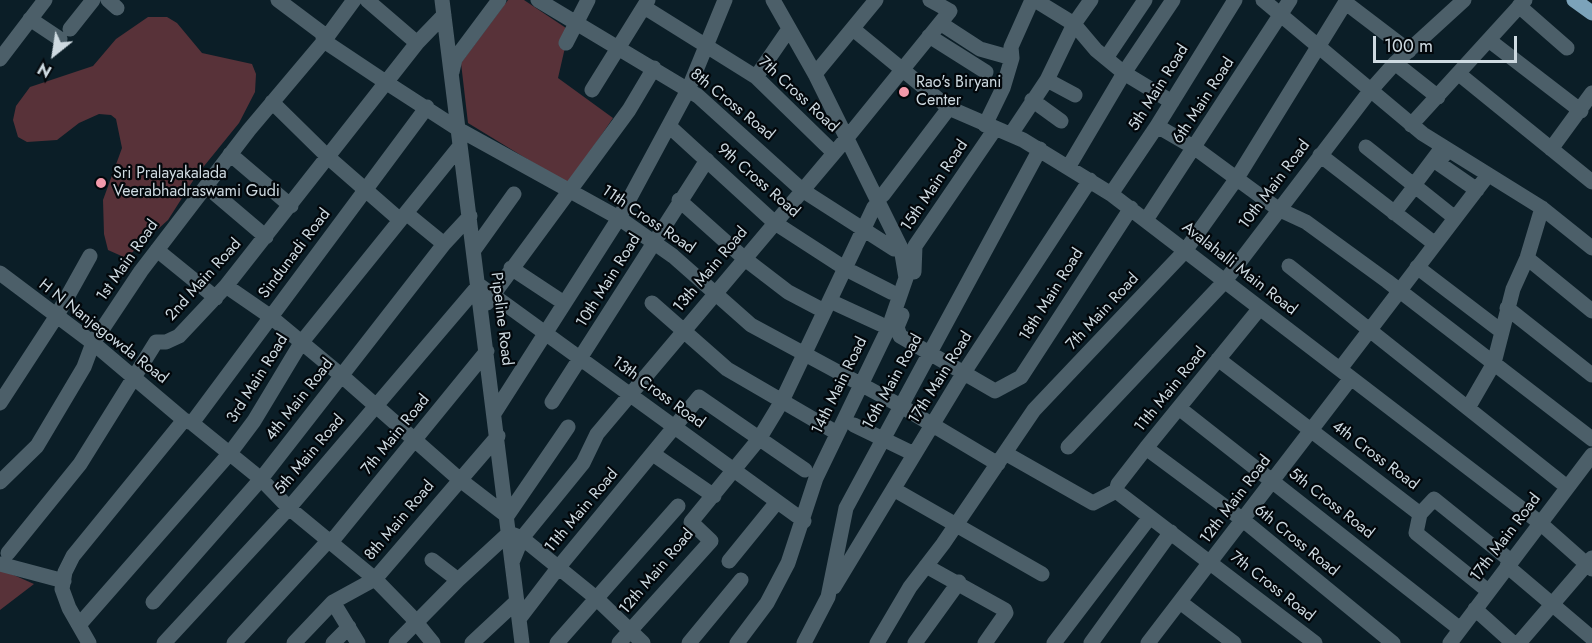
<!DOCTYPE html>
<html>
<head>
<meta charset="utf-8">
<style>
  body { margin:0 }
  #map { position:relative; width:1592px; height:643px; overflow:hidden; background:#0b1e27; font-family:Jost,sans-serif }
  canvas { display:block }
  .north { position:absolute; left:24px; top:24px; width:60px; height:60px; -webkit-text-stroke:4px #02070b; paint-order:stroke; rotate:210deg; font-size:16px; font-weight:700; line-height:24px; text-align:center; color:#cedae1 }
  .north::after { content:''; display:block; margin:auto; width:21px; height:27px; background:#cedae1; clip-path:polygon(50% 0,100% 100%,50% 72%,0 100%) }
  .scale { position:absolute; left:1373px; top:36px; width:144px; height:27px; box-sizing:border-box; border:3px solid #cedae1; border-top:0; padding-left:8px; font-size:18px; line-height:21px; white-space:nowrap; color:#cedae1; -webkit-text-stroke:4px #02070b; paint-order:stroke }
</style>
</head>
<body>
<div id="map">
<canvas width="1592" height="643"></canvas>
<div class="north">N</div>
<div class="scale">100 m</div>
</div>
<script>
const ctx = document.querySelector('canvas').getContext('2d');
ctx.lineJoin = 'round';
function fillPath(path, color) {
  ctx.fillStyle = color;
  ctx.fill(path, 'evenodd');
}
function shape(rows) {
  const path = new Path2D();
  for (const r of rows) {
    path.moveTo(r[0], r[1]);
    for (let i = 2; i < r.length; i += 2) path.lineTo(r[i], r[i + 1]);
  }
  return path;
}
function stroke(path, color, width, dash) {
  ctx.strokeStyle = color;
  ctx.lineWidth = width;
  ctx.lineCap = dash ? 'butt' : 'round';
  ctx.setLineDash(dash || []);
  ctx.stroke(path);
}
function write(font, color, halo, rows, align = 'center') {
  ctx.font = font + ' Jost,sans-serif';
  ctx.lineWidth = 4.5;
  ctx.setLineDash([]);
  ctx.textBaseline = 'middle';
  ctx.strokeStyle = halo;
  ctx.fillStyle = color;
  for (const [text, x, y, turn = 0] of rows) {
    ctx.save();
    ctx.translate(x, y);
    ctx.rotate((+turn || 0) * Math.PI / 180);
    ctx.textAlign = isNaN(turn) ? turn : align;
    if (halo) ctx.strokeText(text, 0, 0);
    ctx.fillText(text, 0, 0);
    ctx.restore();
  }
}
fillPath(shape([
  [508,0,524,0,569,30,558,78,613,118,568,184,468,123,461,63],
  [148,17,167,17,177,23,202,53,252,64,256,74,255,92,239,123,196,176,168,220,126,258,108,250,104,234,103,200,122,148,116,119,111,115,99,114,79,123,57,140,27,142,18,137,13,120,16,106,30,87,93,66,116,39],
  [0,569,34,584,0,610]
]), '#583239');
stroke(shape([
  [108,0,117,8],
  [278,0,322,33,324,41,387,83,458,129,619,218,673,256,751,325,901,406,998,464],
  [367,0,417,43],
  [442,0,522,643],
  [538,0,698,96,802,190,894,249],
  [1035,0,1074,24,1096,50,1124,73,1172,102],
  [1263,0,1423,134,1542,208,1592,248],
  [1346,3,1409,51],
  [1519,6,1567,48],
  [644,7,756,77,834,153],
  [30,19,60,39],
  [940,23,980,49,1012,58],
  [70,29,93,0],
  [853,29,949,108,1023,140,1111,194,1539,522,1592,569],
  [929,36,986,72],
  [1490,41,1581,111],
  [566,43,588,0],
  [1106,58,1145,0],
  [0,59,45,0],
  [1395,63,1438,97],
  [452,72,455,59,499,0],
  [815,74,876,0],
  [1459,74,1592,182],
  [756,77,789,29],
  [1047,80,1075,95],
  [592,90,648,0],
  [1032,100,1061,121],
  [272,102,329,158,400,220],
  [985,125,1003,88,1012,58,1011,47,1032,0],
  [1411,125,1525,0],
  [669,126,775,223,846,269,891,292],
  [1157,126,1195,148,1278,209,1306,222,1387,281,1592,439],
  [1011,134,1047,80,1074,24,1091,0],
  [1366,147,1455,218],
  [1551,149,1592,93],
  [1448,150,1438,163,1477,190],
  [230,154,291,206],
  [1320,155,1435,244],
  [1069,166,1124,73,1173,0],
  [1414,185,1441,149],
  [206,186,266,237],
  [1111,194,1157,126,1235,0],
  [883,195,949,108],
  [679,200,745,259,788,292,824,311],
  [406,213,444,244],
  [1394,213,1415,186],
  [1146,220,1290,0],
  [157,250,216,298],
  [474,250,514,194],
  [1527,258,1592,311],
  [1289,266,1567,487],
  [1417,267,1501,331],
  [511,268,564,303],
  [914,272,915,246,995,129],
  [0,273,93,343,184,420,192,423,261,479,289,508,375,579,411,616,433,643],
  [226,286,271,317,342,376,459,479,507,516,568,427],
  [830,301,880,324],
  [487,303,629,110,654,68],
  [652,303,727,369,837,433],
  [1260,308,1146,448,1118,484,1116,491,1315,643],
  [1507,308,1592,375],
  [902,315,897,327,900,336,995,391,1021,377,1131,208],
  [1218,359,1420,514,1416,533,1488,591],
  [1340,369,1488,175],
  [552,402,707,160],
  [0,403,56,317,90,256],
  [1179,408,1460,629],
  [1468,408,1494,363,1513,289,1527,258,1542,208],
  [495,412,619,218,688,90,725,0],
  [192,423,427,107],
  [854,425,914,454],
  [1068,447,1225,281,1370,91,1395,63,1464,0],
  [1146,448,1243,520,1393,643],
  [1005,453,1093,503,1116,491],
  [653,454,714,496],
  [0,482,37,446,84,367,93,343,141,271,249,130,324,41,354,0],
  [895,490,1042,574],
  [1420,514,1434,499,1511,561],
  [332,541,487,351],
  [8,553,80,464,156,342,166,342,179,336,226,286,417,43,444,15],
  [432,560,458,580],
  [513,560,522,538,583,463,597,434,846,139,950,11,930,0],
  [729,561,777,502],
  [0,564,64,581],
  [926,566,1005,610,1006,613,985,643],
  [1507,566,1592,638],
  [834,587,963,374,1090,180],
  [153,602,261,479,444,244,470,216],
  [333,602,358,643],
  [1180,602,1234,643],
  [1475,609,1513,643],
  [519,619,558,568,699,397,805,470],
  [79,625,230,453,254,421,301,343,460,146],
  [89,643,69,608,62,589,65,572,73,556,184,420],
  [164,643,289,508,479,285,804,521],
  [234,643,330,539],
  [294,643,333,602,375,579,498,436],
  [333,643,349,627],
  [396,643,458,580,509,533,522,538,596,598,643,643],
  [472,643,517,601],
  [557,643,678,506],
  [619,643,711,541,691,522,759,439,782,401,874,207],
  [689,643,741,580],
  [737,643,767,603,788,563,816,478,889,327,906,278,901,248,815,74,773,0],
  [804,643,828,597,846,508,1040,149],
  [877,643,910,587,943,544,1034,410,1185,251,1237,178,1347,0],
  [915,643,959,582],
  [1054,643,1150,517],
  [1091,643,1171,532],
  [1148,643,1351,378],
  [1450,643,1592,455],
  [1519,643,1592,558]
]), '#4c5f69', 15);
stroke(shape([
  [1574,0,1592,13]
]), '#7ca3ba', 15);
for (const [x, y, r, color] of [
  [904,92,6,"#f39aab"],
  [101,183,6,"#f39aab"]
]) {
  const dot = new Path2D();
  dot.arc(x, y, r, 0, 2 * Math.PI);
  ctx.fillStyle = color;
  ctx.fill(dot);
  stroke(dot, '#02070b', 2);
}
write('16px', '#cedae1', '#02070b', [
  ["Rao's Biryani",916,83],
  ["Center",916,101],
  ["Sri Pralayakalada",113,174],
  ["Veerabhadraswami Gudi",113,192]
], 'left');
write('16px', '#cedae1', '#02070b', [
  ["5th Main Road",1159,88,-58],
  ["7th Cross Road",798,95,43],
  ["6th Main Road",1204,101,-57],
  ["8th Cross Road",732,105,39],
  ["9th Cross Road",758,181,41],
  ["10th Main Road",1275,185,-53],
  ["15th Main Road",935,186,-56],
  ["11th Cross Road",648,220,34],
  ["Sindunadi Road",295,254,-53],
  ["1st Main Road",128,261,-55],
  ["Avalahalli Main Road",1239,269,38],
  ["13th Main Road",711,270,-50],
  ["2nd Main Road",204,280,-48],
  ["10th Main Road",609,281,-58],
  ["18th Main Road",1052,295,-58],
  ["7th Main Road",1103,312,-47],
  ["Pipeline Road",501,319,83],
  ["H N Nanjegowda Road",103,332,38],
  ["17th Main Road",941,378,-58],
  ["3rd Main Road",258,379,-58],
  ["16th Main Road",893,382,-61],
  ["14th Main Road",840,386,-64],
  ["11th Main Road",1171,390,-51],
  ["13th Cross Road",658,393,36],
  ["4th Main Road",300,400,-52],
  ["7th Main Road",396,435,-51],
  ["5th Main Road",310,455,-50],
  ["4th Cross Road",1375,456,37],
  ["12th Main Road",1236,500,-53],
  ["5th Cross Road",1331,504,38],
  ["11th Main Road",582,511,-50],
  ["8th Main Road",400,521,-50],
  ["17th Main Road",1506,538,-53],
  ["6th Cross Road",1296,541,39],
  ["12th Main Road",657,572,-50],
  ["7th Cross Road",1272,587,38]
]);
</script>
</body>
</html>
